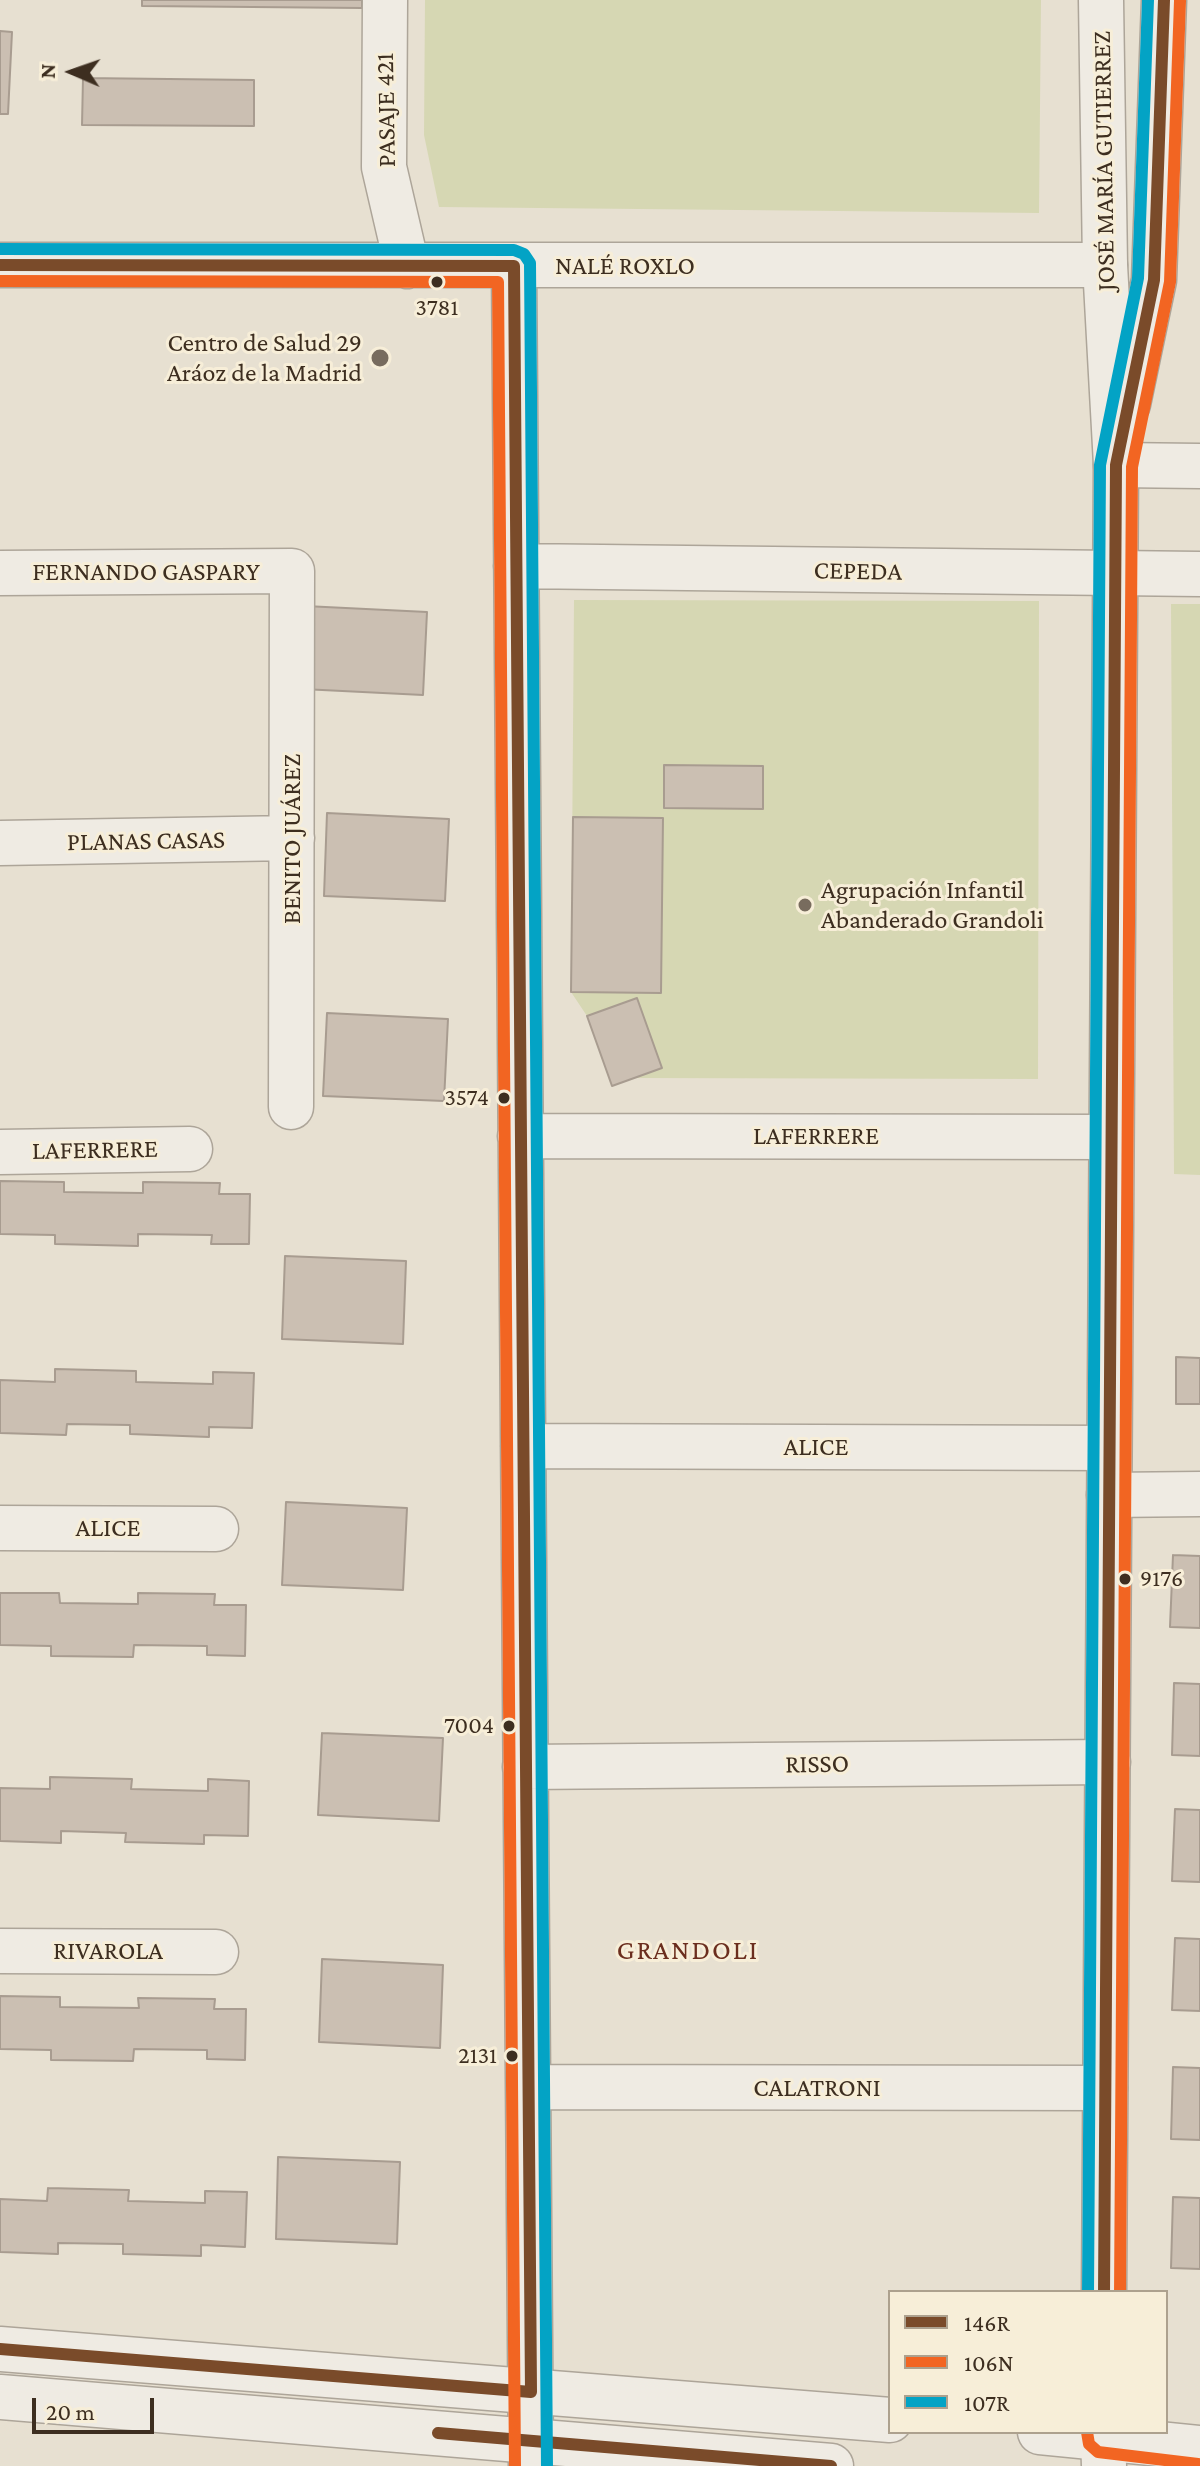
<!DOCTYPE html>
<html>
<head>
<meta charset="utf-8">
<style>
  body { margin:0 }
  #map { position:relative; width:1200px; height:2466px; overflow:hidden; background:#e7e0d1; font-family:"Crimson Pro",serif }
  canvas { display:block }
  .legend { position:absolute; left:888px; top:2290px; width:280px; height:144px; box-sizing:border-box; background:#f7eed8; border:2px solid #ada18e; margin:0; padding:10px 14px; list-style:none; font-size:24px; color:#3d2e20 }
  .legend li { display:flex; align-items:center; gap:16px; height:40px }
  .legend b { width:40px; border:2px solid #ada18e }
  .north { position:absolute; left:32px; top:32px; width:80px; height:80px; -webkit-text-stroke:6px #f7eed8; paint-order:stroke; rotate:272deg; font-size:22px; font-weight:700; line-height:32px; text-align:center; color:#3d2e20 }
  .north::after { content:''; display:block; margin:auto; width:28px; height:36px; background:#3d2e20; clip-path:polygon(50% 0,100% 100%,50% 72%,0 100%) }
  .scale { position:absolute; left:32px; top:2398px; width:122px; height:36px; box-sizing:border-box; border:4px solid #3d2e20; border-top:0; padding-left:10px; font-size:24px; line-height:28px; white-space:nowrap; color:#3d2e20; -webkit-text-stroke:6px #f7eed8; paint-order:stroke }
</style>
</head>
<body>
<div id="map">
<canvas width="1200" height="2466"></canvas>
<ul class="legend">
<li><b style="height:10px;background:#7a4b2a"></b>146R</li>
<li><b style="height:10px;background:#f26522"></b>106N</li>
<li><b style="height:10px;background:#03a3c5"></b>107R</li>
</ul>
<div class="north">N</div>
<div class="scale">20 m</div>
</div>
<script>
const ctx = document.querySelector('canvas').getContext('2d');
ctx.lineJoin = 'round';
function fillPath(path, color) {
  ctx.fillStyle = color;
  ctx.fill(path, 'evenodd');
}
function shape(rows) {
  const path = new Path2D();
  for (const r of rows) {
    path.moveTo(r[0], r[1]);
    for (let i = 2; i < r.length; i += 2) path.lineTo(r[i], r[i + 1]);
  }
  return path;
}
function stroke(path, color, width, dash) {
  ctx.strokeStyle = color;
  ctx.lineWidth = width;
  ctx.lineCap = dash ? 'butt' : 'round';
  ctx.setLineDash(dash || []);
  ctx.stroke(path);
}
function write(font, color, halo, rows, align = 'center') {
  ctx.font = font + ' "Crimson Pro",serif';
  ctx.lineWidth = 6;
  ctx.setLineDash([]);
  ctx.textBaseline = 'middle';
  ctx.strokeStyle = halo;
  ctx.fillStyle = color;
  for (const [text, x, y, turn = 0] of rows) {
    ctx.save();
    ctx.translate(x, y);
    ctx.rotate((+turn || 0) * Math.PI / 180);
    ctx.textAlign = isNaN(turn) ? turn : align;
    if (halo) ctx.strokeText(text, 0, 0);
    ctx.fillText(text, 0, 0);
    ctx.restore();
  }
}
fillPath(shape([
  [425,0,1041,0,1039,213,439,207,424,135],
  [574,600,1039,601,1038,1079,633,1078,612,1086,587,1016,571,992],
  [1171,604,1200,604,1200,1175,1174,1174]
]), '#d6d7b3');
const building = shape([
  [142,0,362,0,362,8,142,6,142,0],
  [0,31,12,32,8,114,0,114,0,31],
  [83,78,254,80,254,126,82,125,83,78],
  [305,606,427,612,423,695,302,689,305,606],
  [664,765,763,766,763,809,664,808,664,765],
  [327,813,449,819,445,901,324,896,327,813],
  [573,817,663,818,661,993,571,992,573,817],
  [637,998,662,1068,612,1086,587,1016,637,998],
  [327,1013,448,1019,444,1101,323,1096,327,1013],
  [0,1181,64,1182,64,1192,143,1193,143,1182,220,1183,219,1194,250,1194,249,1244,211,1244,212,1235,138,1234,138,1246,55,1244,55,1235,0,1234,0,1181],
  [285,1256,406,1261,403,1344,282,1339,285,1256],
  [1176,1357,1200,1358,1200,1404,1176,1404,1176,1357],
  [55,1369,136,1371,136,1382,213,1384,213,1372,254,1373,252,1428,209,1427,209,1437,130,1434,130,1425,67,1424,66,1435,0,1433,0,1380,55,1382,55,1369],
  [286,1502,407,1508,403,1590,282,1585,286,1502],
  [1173,1555,1200,1556,1200,1628,1170,1627,1173,1555],
  [0,1593,59,1593,60,1603,138,1604,138,1593,215,1594,214,1605,246,1605,245,1656,207,1655,207,1646,134,1645,133,1657,51,1656,51,1646,0,1645,0,1593],
  [1174,1683,1200,1684,1200,1756,1172,1755,1174,1683],
  [322,1733,443,1738,439,1821,318,1815,322,1733],
  [50,1777,132,1779,131,1789,208,1791,208,1779,249,1781,248,1836,204,1835,204,1844,125,1842,126,1833,61,1831,61,1843,0,1841,0,1788,50,1789,50,1777],
  [1175,1809,1200,1810,1200,1882,1172,1881,1175,1809],
  [1175,1938,1200,1939,1200,2011,1172,2010,1175,1938],
  [322,1959,443,1965,440,2048,319,2042,322,1959],
  [0,1996,60,1997,60,2007,139,2008,138,1998,215,1999,214,2009,246,2009,245,2060,207,2059,207,2050,134,2049,133,2061,51,2060,51,2050,0,2049,0,1996],
  [1173,2067,1200,2068,1200,2140,1171,2139,1173,2067],
  [278,2157,400,2162,397,2244,276,2239,278,2157],
  [48,2188,129,2190,128,2201,205,2203,205,2191,247,2192,245,2247,201,2245,201,2256,123,2254,123,2244,58,2243,58,2254,0,2252,0,2199,47,2201,48,2188],
  [1173,2197,1200,2198,1200,2269,1171,2268,1173,2197]
]);
fillPath(building, '#cbbfb2');
stroke(building, '#a89c90', 2);
const minor = shape([
  [385,0,384,167,407,266],
  [0,265,1105,265],
  [514,266,531,2466],
  [1116,465,1200,466],
  [516,566,1200,574],
  [0,573,292,571,291,1107],
  [0,843,292,838],
  [520,1136,1111,1137],
  [0,1152,190,1149],
  [523,1446,1109,1448],
  [1109,1495,1200,1494],
  [0,1528,216,1529],
  [525,1767,1108,1762],
  [0,1951,216,1952],
  [528,2087,1105,2088],
  [1103,2437,1104,2466]
]);
const tertiary = shape([
  [1101,0,1105,265,1116,465,1104,2292],
  [1128,404,1154,280,1164,0],
  [0,2349,890,2420],
  [0,2397,831,2466],
  [1040,2432,1200,2448]
]);
stroke(minor, '#ada599', 47);
stroke(tertiary, '#ada599', 47);
stroke(minor, '#efebe3', 44);
stroke(tertiary, '#efebe3', 44);
stroke(shape([
  [0,265,514,266,531,2392,0,2349],
  [1104,2292,1116,465,1154,280,1164,0],
  [438,2433,831,2466]
]), '#7a4b2a', 12);
stroke(shape([
  [0,281,498,282,515,2466],
  [1120,2292,1132,467,1170,282,1180,1],
  [1087,2432,1089,2444,1098,2452,1198,2464]
]), '#f26522', 12);
stroke(shape([
  [0,249,514,250,524,254,530,263,547,2466],
  [1088,2292,1100,465,1138,278,1148,0]
]), '#03a3c5', 12);
for (const [x, y, r, color] of [
  [437,282,7,"#3d2e20"],
  [380,358,10,"#786c5e"],
  [805,905,8,"#786c5e"],
  [504,1098,7,"#3d2e20"],
  [1125,1579,7,"#3d2e20"],
  [509,1726,7,"#3d2e20"],
  [512,2056,7,"#3d2e20"]
]) {
  const dot = new Path2D();
  dot.arc(x, y, r, 0, 2 * Math.PI);
  ctx.fillStyle = color;
  ctx.fill(dot);
  stroke(dot, '#f7eed8', 3);
}
write('24px', '#3d2e20', '#f7eed8', [
  ["3781",437,308,"center"],
  ["3574",489,1098],
  ["9176",1140,1579,"left"],
  ["7004",494,1726],
  ["2131",497,2056]
], 'right');
write('26px', '#3d2e20', '#f7eed8', [
  ["PASAJE 421",386,110,-91],
  ["JOSÉ MARÍA GUTIERREZ",1104,161,-91],
  ["NALÉ ROXLO",625,266],
  ["CEPEDA",858,571,1],
  ["FERNANDO GASPARY",146,572],
  ["BENITO JUÁREZ",292,839,-90],
  ["PLANAS CASAS",146,841,-1],
  ["LAFERRERE",816,1136],
  ["LAFERRERE",95,1150,-1],
  ["ALICE",816,1447],
  ["ALICE",108,1528],
  ["RISSO",817,1764,-1],
  ["RIVAROLA",108,1951],
  ["CALATRONI",817,2088]
]);
write('26px', '#3d2e20', '#f7eed8', [
  ["Centro de Salud 29",362,343],
  ["Aráoz de la Madrid",362,373],
  ["Agrupación Infantil",821,890,"left"],
  ["Abanderado Grandoli",821,920,"left"]
], 'right');
ctx.letterSpacing = '2px';
write('28px', '#6b2e1e', '#f7eed8', [
  ["GRANDOLI",688,1950]
]);
ctx.letterSpacing = '0px';
</script>
</body>
</html>
